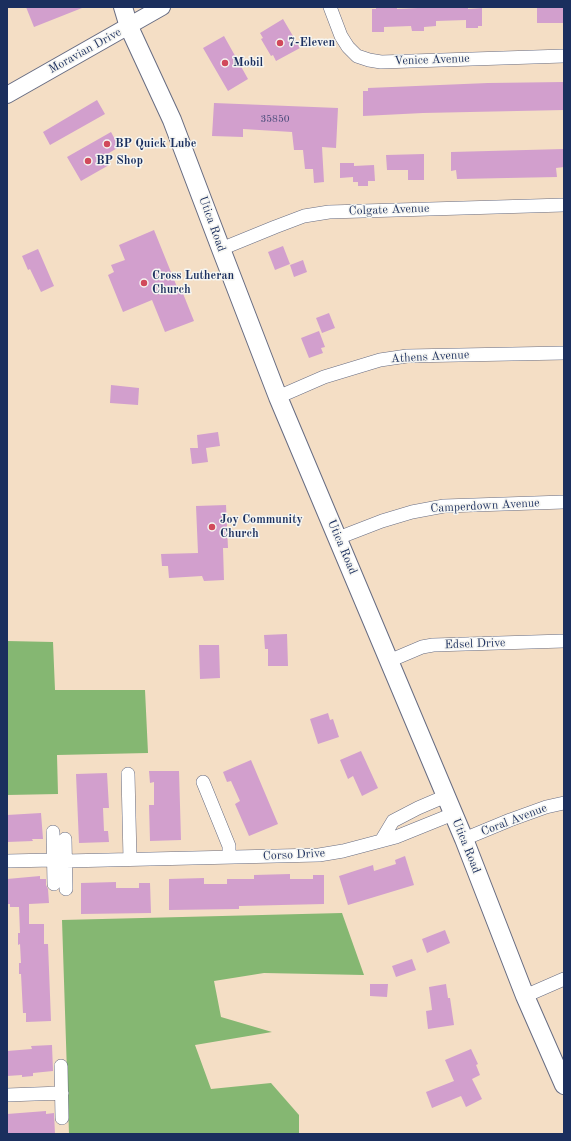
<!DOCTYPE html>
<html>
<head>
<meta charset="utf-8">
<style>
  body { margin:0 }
  #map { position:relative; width:571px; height:1141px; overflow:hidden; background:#f4dec5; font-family:"Old Standard TT",serif }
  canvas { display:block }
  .frame { position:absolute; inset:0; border:8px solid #1b2f5e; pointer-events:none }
</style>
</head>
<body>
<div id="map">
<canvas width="571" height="1141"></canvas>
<div class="frame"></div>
</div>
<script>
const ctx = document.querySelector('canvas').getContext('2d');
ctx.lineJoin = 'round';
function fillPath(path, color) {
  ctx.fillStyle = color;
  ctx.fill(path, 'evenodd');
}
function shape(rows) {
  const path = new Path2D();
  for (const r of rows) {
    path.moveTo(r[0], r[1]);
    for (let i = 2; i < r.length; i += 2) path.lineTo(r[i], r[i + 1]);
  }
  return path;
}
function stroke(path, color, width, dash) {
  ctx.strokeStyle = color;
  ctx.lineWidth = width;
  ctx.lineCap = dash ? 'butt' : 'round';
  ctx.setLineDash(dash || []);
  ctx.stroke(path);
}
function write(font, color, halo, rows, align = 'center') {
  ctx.font = font + ' "Old Standard TT",serif';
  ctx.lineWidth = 3;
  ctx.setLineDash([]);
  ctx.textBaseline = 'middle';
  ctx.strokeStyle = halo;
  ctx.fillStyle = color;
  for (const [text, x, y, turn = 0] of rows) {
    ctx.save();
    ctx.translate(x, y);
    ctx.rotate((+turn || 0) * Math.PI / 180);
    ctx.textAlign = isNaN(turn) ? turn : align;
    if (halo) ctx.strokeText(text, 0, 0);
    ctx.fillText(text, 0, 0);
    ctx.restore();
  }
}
fillPath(shape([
  [7,641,53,642,55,690,145,690,148,753,57,755,58,794,7,795],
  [342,913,364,975,264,973,214,981,221,1017,272,1032,195,1045,211,1089,271,1083,299,1115,299,1134,69,1134,62,920]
]), '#85b772');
fillPath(shape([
  [26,7,82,7,82,8,34,27],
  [376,7,397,7,397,9,418,8,418,7,468,7,468,9,482,8,482,26,478,26,478,28,466,28,466,20,436,21,436,26,424,27,424,31,412,31,411,26,384,27,384,32,372,32,372,9,376,9],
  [537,7,564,7,564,23,537,23],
  [283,19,300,48,276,61,273,55,271,56,261,39,263,38,260,33],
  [224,36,248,79,228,91,203,48],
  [564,82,564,110,423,113,363,116,363,91,368,91,368,88,488,83],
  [97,100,105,114,50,145,43,132],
  [214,103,338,108,336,148,322,147,324,182,314,183,313,169,305,169,303,150,294,150,292,132,243,129,243,137,212,136],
  [111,132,119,147,104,156,109,165,81,181,67,157],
  [564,149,564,167,556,168,557,177,457,179,456,170,451,171,451,152],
  [424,154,424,180,408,180,408,170,387,170,386,155],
  [340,163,354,163,354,166,374,165,375,181,368,181,368,186,358,186,358,182,353,182,353,177,340,178],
  [154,230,179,292,182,291,194,321,165,332,152,300,123,312,108,275,114,272,111,265,125,260,119,245],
  [283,246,290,264,275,270,268,252],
  [38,249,54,286,41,292,30,269,28,270,22,256],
  [303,260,307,272,294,277,290,265],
  [329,313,335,328,322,333,316,318],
  [319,331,325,347,321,348,323,353,309,358,301,338],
  [111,385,139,388,138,405,110,403],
  [218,432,220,446,206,448,208,462,192,464,190,448,198,448,197,435],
  [226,505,228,548,223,548,224,580,204,581,202,576,169,578,168,566,162,566,161,554,198,553,196,506],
  [287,634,288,666,268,666,268,649,265,649,264,635],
  [199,645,219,645,220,678,200,679],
  [328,713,330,720,333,719,339,737,318,744,310,719],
  [361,751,378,788,362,796,353,776,348,779,340,760],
  [251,760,278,824,249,836,235,804,240,801,231,781,227,782,223,772],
  [149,771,179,771,181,840,150,841,149,805,154,805,154,782,150,783],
  [107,773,109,808,103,808,104,831,108,831,109,842,79,843,76,774],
  [41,813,43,839,32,839,33,841,7,842,7,815],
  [405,856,414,885,348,905,339,876,373,865,374,871,396,864,395,860],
  [290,874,290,879,313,879,313,875,324,875,324,904,239,906,239,909,169,910,169,879,204,878,204,884,227,884,227,879,254,879,254,875],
  [40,876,40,879,46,879,46,885,48,889,49,903,29,904,29,924,44,924,44,944,48,944,51,1021,26,1022,26,1013,23,1013,21,974,19,974,19,963,21,963,20,944,18,945,18,933,20,933,19,907,10,907,10,904,7,904,7,879],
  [116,882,116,888,139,888,139,883,150,883,151,913,81,914,81,883],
  [445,930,450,943,427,953,422,939],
  [412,959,416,970,396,977,392,966],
  [370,984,388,984,387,997,370,996],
  [446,984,448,998,450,998,454,1025,428,1029,426,1011,432,1010,429,987],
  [52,1045,53,1071,33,1073,33,1076,22,1077,22,1075,7,1076,7,1051,32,1049,31,1046],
  [471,1049,478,1064,476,1065,480,1075,472,1079,482,1099,466,1107,461,1096,432,1108,426,1092,454,1081,445,1060],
  [46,1111,46,1114,54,1113,55,1134,7,1134,7,1114]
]), '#d29fcd');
const minor = shape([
  [330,7,341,36,348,47,357,56,369,60,381,62,564,56],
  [221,249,275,227,304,216,329,212,564,205],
  [278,397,324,377,380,360,407,356,564,353],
  [338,538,382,521,412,512,444,506,564,502],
  [389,661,422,647,433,645,564,641],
  [128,774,130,859],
  [203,782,229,846,229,857],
  [53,832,54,884],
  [65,839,66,889],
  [464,839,510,820,546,807,564,803],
  [381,841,393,821,418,808,446,796],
  [7,861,53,860],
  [66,861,319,855,343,851,396,837,453,814],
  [525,996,564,979],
  [61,1066,62,1118],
  [7,1095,62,1093]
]);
const tertiary = shape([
  [7,95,162,7]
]);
const secondary = shape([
  [123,7,129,27,172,120,221,249,278,397,464,839,525,996,564,1085]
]);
stroke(minor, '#676c82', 14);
stroke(tertiary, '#676c82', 18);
stroke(secondary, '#676c82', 20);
stroke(minor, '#fff', 13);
stroke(tertiary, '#fff', 16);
stroke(secondary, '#fff', 18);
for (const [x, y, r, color] of [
  [280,43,4,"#d1495b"],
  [225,63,4,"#d1495b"],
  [107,144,4,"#d1495b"],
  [88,161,4,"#d1495b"],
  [144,283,4,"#d1495b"],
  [212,527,4,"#d1495b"]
]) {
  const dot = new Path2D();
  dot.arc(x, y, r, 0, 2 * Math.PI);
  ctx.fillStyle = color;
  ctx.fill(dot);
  stroke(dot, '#f6f6f2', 1.5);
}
write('10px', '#494b7a', null, [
  ["35850",275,119]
]);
write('bold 12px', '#1b2f5e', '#f6f6f2', [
  ["7-Eleven",288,43],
  ["Mobil",233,63],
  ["BP Quick Lube",115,144],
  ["BP Shop",96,161],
  ["Cross Lutheran",152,276],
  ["Church",152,290],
  ["Joy Community",220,520],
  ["Church",220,534]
], 'left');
write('12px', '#1b2f5e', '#f6f6f2', [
  ["Moravian Drive",85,51,-29],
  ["Venice Avenue",432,60,-2],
  ["Colgate Avenue",389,210,-2],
  ["Utica Road",212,224,70],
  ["Athens Avenue",430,357,-3],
  ["Camperdown Avenue",485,506,-3],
  ["Utica Road",342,547,67],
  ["Edsel Drive",475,644,-2],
  ["Coral Avenue",514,820,-21],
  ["Utica Road",466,846,68],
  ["Corso Drive",294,855,-3]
]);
</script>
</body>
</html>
